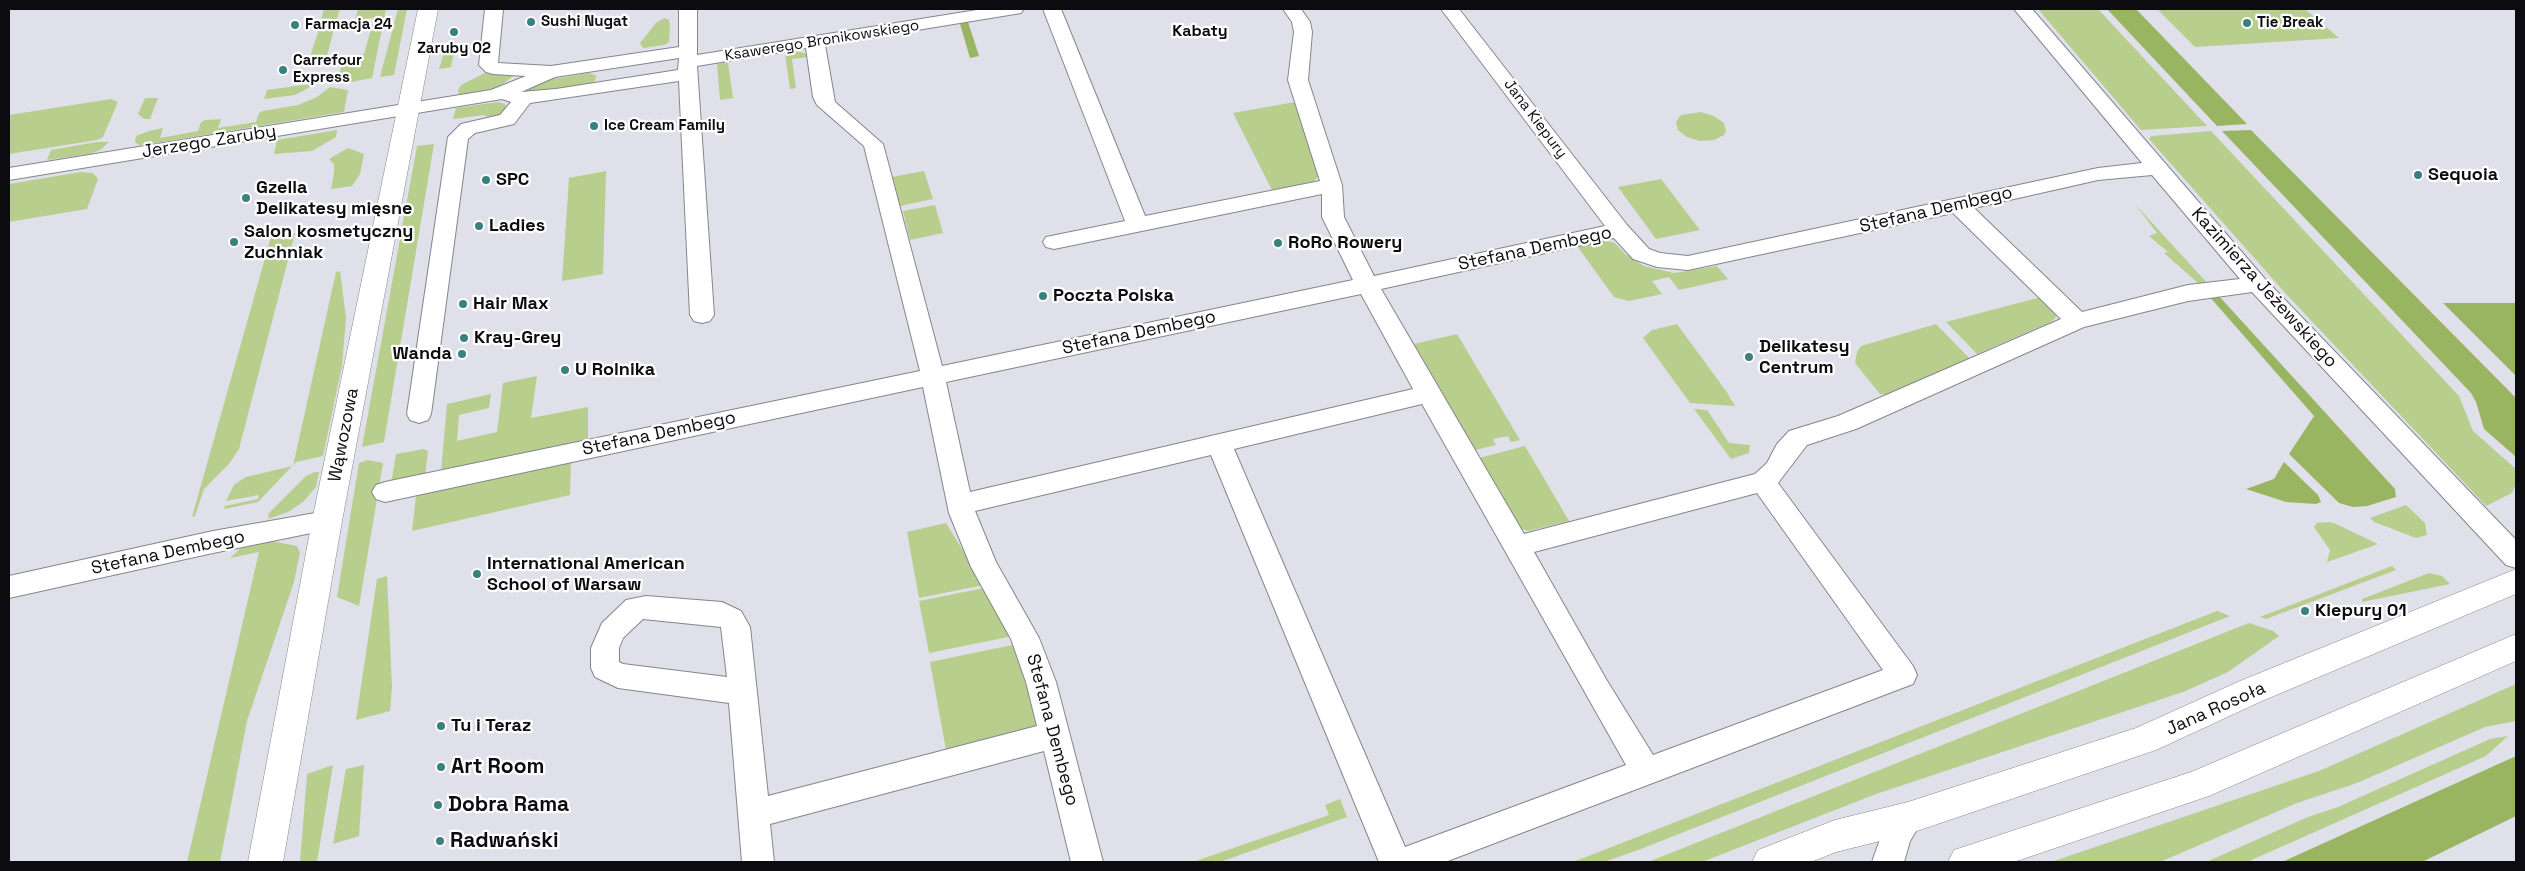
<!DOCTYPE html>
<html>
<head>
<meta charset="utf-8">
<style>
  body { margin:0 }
  #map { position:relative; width:2525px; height:871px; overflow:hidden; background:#e0e0ea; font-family:"Space Grotesk",sans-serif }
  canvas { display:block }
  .frame { position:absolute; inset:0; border:10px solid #0c0b0f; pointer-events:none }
</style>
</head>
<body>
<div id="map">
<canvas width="2525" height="871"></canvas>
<div class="frame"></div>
</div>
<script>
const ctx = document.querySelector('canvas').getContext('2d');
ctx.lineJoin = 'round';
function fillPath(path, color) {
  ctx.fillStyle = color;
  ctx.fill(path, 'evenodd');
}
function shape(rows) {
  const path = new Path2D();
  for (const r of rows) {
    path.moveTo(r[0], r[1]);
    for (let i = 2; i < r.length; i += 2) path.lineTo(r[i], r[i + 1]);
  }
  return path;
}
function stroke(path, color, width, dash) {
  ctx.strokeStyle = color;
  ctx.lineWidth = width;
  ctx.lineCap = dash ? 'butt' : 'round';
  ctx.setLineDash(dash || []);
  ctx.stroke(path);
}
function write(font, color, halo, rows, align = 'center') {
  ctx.font = font + ' "Space Grotesk",sans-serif';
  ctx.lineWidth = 4.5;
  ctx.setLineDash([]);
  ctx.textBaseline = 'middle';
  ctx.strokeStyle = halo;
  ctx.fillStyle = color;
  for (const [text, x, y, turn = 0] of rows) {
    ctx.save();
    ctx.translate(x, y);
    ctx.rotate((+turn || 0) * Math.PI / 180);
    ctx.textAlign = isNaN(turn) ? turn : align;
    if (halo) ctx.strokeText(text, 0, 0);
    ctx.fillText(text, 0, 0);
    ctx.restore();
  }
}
fillPath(shape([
  [324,9,340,9,336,22,320,23],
  [358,9,386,9,372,78,351,82,338,78,344,57,364,54,374,18,355,20],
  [398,9,407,9,394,75,380,77],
  [2038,9,2098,9,2207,126,2141,130],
  [2157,9,2305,9,2339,38,2195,47],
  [664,18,669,20,670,24,669,42,664,45,643,48,640,43,656,23],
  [335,25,327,56,310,57,319,29],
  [456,42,451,67,439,69,447,43],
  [796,51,807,54,809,57,792,59,796,88,790,89,785,53],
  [728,62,733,98,720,100,717,64],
  [485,73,513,76,498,88,459,95,458,90,461,85],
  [589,73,597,76,594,82,589,84,522,95,518,88,535,82],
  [303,85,314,85,295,95,264,99,267,90],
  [330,87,348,90,344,112,149,144,139,145,135,142,136,136,149,131,163,128,160,138,198,131,201,122,206,120,221,119,218,128,256,122,259,113,263,111,298,105,317,97],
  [145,98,158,98,150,119,144,119,138,114],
  [111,99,118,102,103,137,97,140,9,154,9,115],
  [498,102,505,104,506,110,497,117,492,119,484,115,453,119,456,108],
  [1295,102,1319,176,1312,183,1273,192,1233,113],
  [1701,112,1714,116,1724,123,1726,131,1724,135,1714,140,1700,141,1687,137,1678,130,1676,122,1681,115],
  [337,130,336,137,312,151,274,154,277,140],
  [2211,131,2459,396,2473,431,2516,469,2516,484,2512,493,2486,506,2287,295,2149,139,2151,136],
  [97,142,109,142,100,150,90,154,47,160,51,150],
  [434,144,384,442,362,447,417,146],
  [348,148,364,154,360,174,352,186,331,189,334,173,334,164,329,159],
  [606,171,603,274,562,281,569,178],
  [924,171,933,199,900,206,892,177],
  [81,172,93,173,98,179,87,209,9,222,9,184],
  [1661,179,1700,230,1656,239,1618,187],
  [2135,204,2208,284,2199,284,2164,253,2168,252,2149,236,2157,233],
  [935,205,943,233,910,240,903,211],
  [295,233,239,449,229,464,204,489,195,516,192,517,271,237],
  [1603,240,1615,243,1625,254,1644,266,1674,273,1717,266,1728,279,1679,290,1669,277,1652,281,1662,294,1629,301,1614,297,1577,246],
  [340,271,346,318,342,366,323,456,296,462,258,502,224,509,225,506,258,499,259,495,226,501,234,485,246,477,293,466,336,272],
  [2041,297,2055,313,2056,317,2051,322,1977,354,1946,322],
  [1677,324,1726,391,1735,406,1690,403,1643,338,1652,330],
  [1936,324,1970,359,1889,395,1880,394,1855,363,1857,352,1861,346],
  [1457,334,1520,440,1511,442,1508,436,1493,439,1496,445,1475,450,1414,344],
  [537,376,531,418,588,407,588,442,441,472,447,404,491,394,489,408,459,415,457,441,497,432,503,383],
  [1694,409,1707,410,1729,443,1750,445,1749,453,1731,459],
  [1525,446,1569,521,1528,531,1519,528,1479,458],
  [424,449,428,451,425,477,391,484,396,454],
  [368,460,383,463,359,606,337,597,359,463],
  [571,462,570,495,412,531,416,495],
  [315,472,319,472,316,487,303,502,288,512,268,519,269,513,306,476],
  [2406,505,2425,523,2427,535,2416,538,2374,522,2370,518],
  [2330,522,2336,524,2378,544,2327,562,2330,550,2314,527,2317,523],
  [946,523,984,585,919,598,907,532],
  [272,541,297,546,300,553,294,582,247,721,220,862,187,862,259,552,230,558,241,548],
  [2392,566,2396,570,2266,619,2260,617],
  [2429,573,2442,576,2450,584,2362,602,2362,599],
  [387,576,392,687,390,711,356,720,377,579],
  [984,588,1013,636,929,653,919,601],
  [2217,611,2230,616,1641,849,1604,862,1573,862],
  [2249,623,2273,631,2279,636,2228,672,2183,692,1876,794,1702,862,1648,862],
  [1017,644,1043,726,946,750,930,662],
  [2516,684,2516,721,2485,727,2357,783,2297,803,2160,862,2051,862,2319,771],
  [2508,736,2486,756,2247,862,2206,862,2308,817,2338,807,2490,739],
  [333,765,317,862,300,862,307,774],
  [364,765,359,836,333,844,346,769],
  [1340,799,1347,817,1220,862,1193,862,1329,815,1325,805]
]), '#b8ce8c');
fillPath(shape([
  [2107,9,2136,9,2247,124,2217,126],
  [968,22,979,56,970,58,960,24],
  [2251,130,2516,398,2516,457,2484,429,2476,402,2471,393,2222,131],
  [2218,295,2395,489,2396,497,2367,506,2353,507,2339,503,2289,454,2314,416,2209,296],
  [2443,303,2516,303,2516,376],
  [2284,462,2318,495,2321,502,2316,504,2286,502,2246,489,2274,479],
  [2516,756,2516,816,2422,862,2282,862]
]), '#9ab562');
const street = shape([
  [485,9,503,9,498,63,551,66,679,47,679,9,697,9,697,55,983,9,1024,9,1021,13,1015,14,825,45,835,102,883,144,942,366,1353,280,1322,217,1322,194,1054,249,1046,247,1043,242,1046,237,1125,221,1043,9,1061,9,1145,216,1320,181,1288,80,1294,32,1292,22,1283,9,1301,9,1310,22,1312,32,1308,80,1342,185,1344,217,1374,276,1605,226,1441,9,1459,9,1627,225,1649,249,1660,253,1688,256,2098,168,2142,163,2014,9,2032,9,2265,279,2516,540,2516,568,2506,565,2252,292,2188,301,2084,327,1856,429,1807,445,1778,483,1913,666,1917,675,1913,684,1445,862,1379,862,1211,455,975,511,996,562,1039,638,1056,682,1103,862,1071,862,1044,751,770,824,774,862,742,862,729,703,618,688,595,677,591,668,591,648,602,623,626,600,646,596,722,602,741,611,750,627,768,796,1037,726,1026,682,1011,639,971,567,949,513,923,387,385,502,376,499,372,492,376,485,385,482,920,371,864,146,817,105,813,97,806,48,697,66,714,315,710,321,702,323,694,321,690,315,679,81,530,103,514,124,475,133,468,139,431,414,428,420,419,423,410,420,407,414,448,137,461,124,500,115,511,102,502,99,9,180,9,168,491,90,526,76,493,74,486,72,479,65,485,9],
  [679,58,678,70,556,89,521,92,555,77,679,58],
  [2152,175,2240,279,2188,285,2082,312,1974,208,2098,180,2152,175],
  [1953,213,2061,319,1838,416,1789,431,1777,444,1767,463,1755,474,1524,534,1381,289,1614,238,1633,259,1657,267,1688,270,1953,213],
  [1361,294,1413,389,970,492,946,382,1361,294],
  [1422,404,1626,765,1405,847,1234,449,1422,404],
  [1757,493,1883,670,1653,755,1606,679,1534,552,1757,493],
  [643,619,721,627,727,677,623,664,619,662,619,648,623,638,643,619],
  [327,511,336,514,340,521,336,528,213,553,9,598,9,576,213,531,327,511],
  [1908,804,1919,808,1924,818,1910,841,1904,862,1872,862,1885,825,1897,808,1908,804]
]);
const secondary = shape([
  [418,9,438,9,342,521,283,862,248,862,312,521,418,9],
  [2516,569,2516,594,2262,701,2156,750,1908,834,1836,852,1811,862,1752,862,1758,850,1835,820,1908,802,2136,728,2240,681,2516,569],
  [2516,634,2516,661,2209,796,2014,862,1948,862,1954,850,2191,772,2516,634]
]);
stroke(street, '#85858e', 2);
stroke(secondary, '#85858e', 1);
fillPath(street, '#fff');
fillPath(secondary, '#fff');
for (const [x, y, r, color] of [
  [531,22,5,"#388180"],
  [2247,23,5,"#388180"],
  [295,25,5,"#388180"],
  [454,32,5,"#388180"],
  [283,70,5,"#388180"],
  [594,126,5,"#388180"],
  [2418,175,5,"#388180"],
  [486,180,5,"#388180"],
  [246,198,5,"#388180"],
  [479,226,5,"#388180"],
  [234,242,5,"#388180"],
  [1278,243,5,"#388180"],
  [1043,296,5,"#388180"],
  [463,304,5,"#388180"],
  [464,338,5,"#388180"],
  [462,354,5,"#388180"],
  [1749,357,5,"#388180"],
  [565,370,5,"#388180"],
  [477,574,5,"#388180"],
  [2305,611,5,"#388180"],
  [441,726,5,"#388180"],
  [441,767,5,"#388180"],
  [438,805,5,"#388180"],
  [440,841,5,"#388180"]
]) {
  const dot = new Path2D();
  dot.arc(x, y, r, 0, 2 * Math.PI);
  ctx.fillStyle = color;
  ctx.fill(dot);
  stroke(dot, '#fff', 2);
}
write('bold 15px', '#0c0b0f', '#fff', [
  ["Sushi Nugat",541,22],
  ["Tie Break",2257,23],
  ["Farmacja 24",305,25],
  ["Zaruby 02",454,49,"center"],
  ["Carrefour",293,61],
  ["Express",293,78],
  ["Ice Cream Family",604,126]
], 'left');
write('15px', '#0c0b0f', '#fff', [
  ["Ksawerego Bronikowskiego",822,41,-9],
  ["Jana Kiepury",1535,119,53]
]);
write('bold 16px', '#0c0b0f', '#fff', [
  ["Kabaty",1200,32]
]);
write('18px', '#0c0b0f', '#fff', [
  ["Jerzego Zaruby",209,142,-9],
  ["Stefana Dembego",1936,210,-13],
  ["Stefana Dembego",1535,249,-12],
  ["Kazimierza Jeżewskiego",2264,288,48],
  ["Stefana Dembego",1139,333,-12],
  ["Stefana Dembego",659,434,-12],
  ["Wąwozowa",344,435,-79],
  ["Stefana Dembego",168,553,-12],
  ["Jana Rosoła",2216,709,-24],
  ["Stefana Dembego",1052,730,75]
]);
write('bold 18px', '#0c0b0f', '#fff', [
  ["Sequoia",2428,175],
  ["SPC",496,180],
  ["Gzella",256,188],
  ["Delikatesy mięsne",256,209],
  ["Ladies",489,226],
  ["Salon kosmetyczny",244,232],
  ["Zuchniak",244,253],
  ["RoRo Rowery",1288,243],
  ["Poczta Polska",1053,296],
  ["Hair Max",473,304],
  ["Kray-Grey",474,338],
  ["Delikatesy",1759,347],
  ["Centrum",1759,368],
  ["Wanda",452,354,"right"],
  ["U Rolnika",575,370],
  ["International American",487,564],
  ["School of Warsaw",487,585],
  ["Kiepury 01",2315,611],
  ["Tu i Teraz",451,726]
], 'left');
write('bold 21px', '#0c0b0f', '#fff', [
  ["Art Room",451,767],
  ["Dobra Rama",448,805],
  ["Radwański",450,841]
], 'left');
</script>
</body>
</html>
